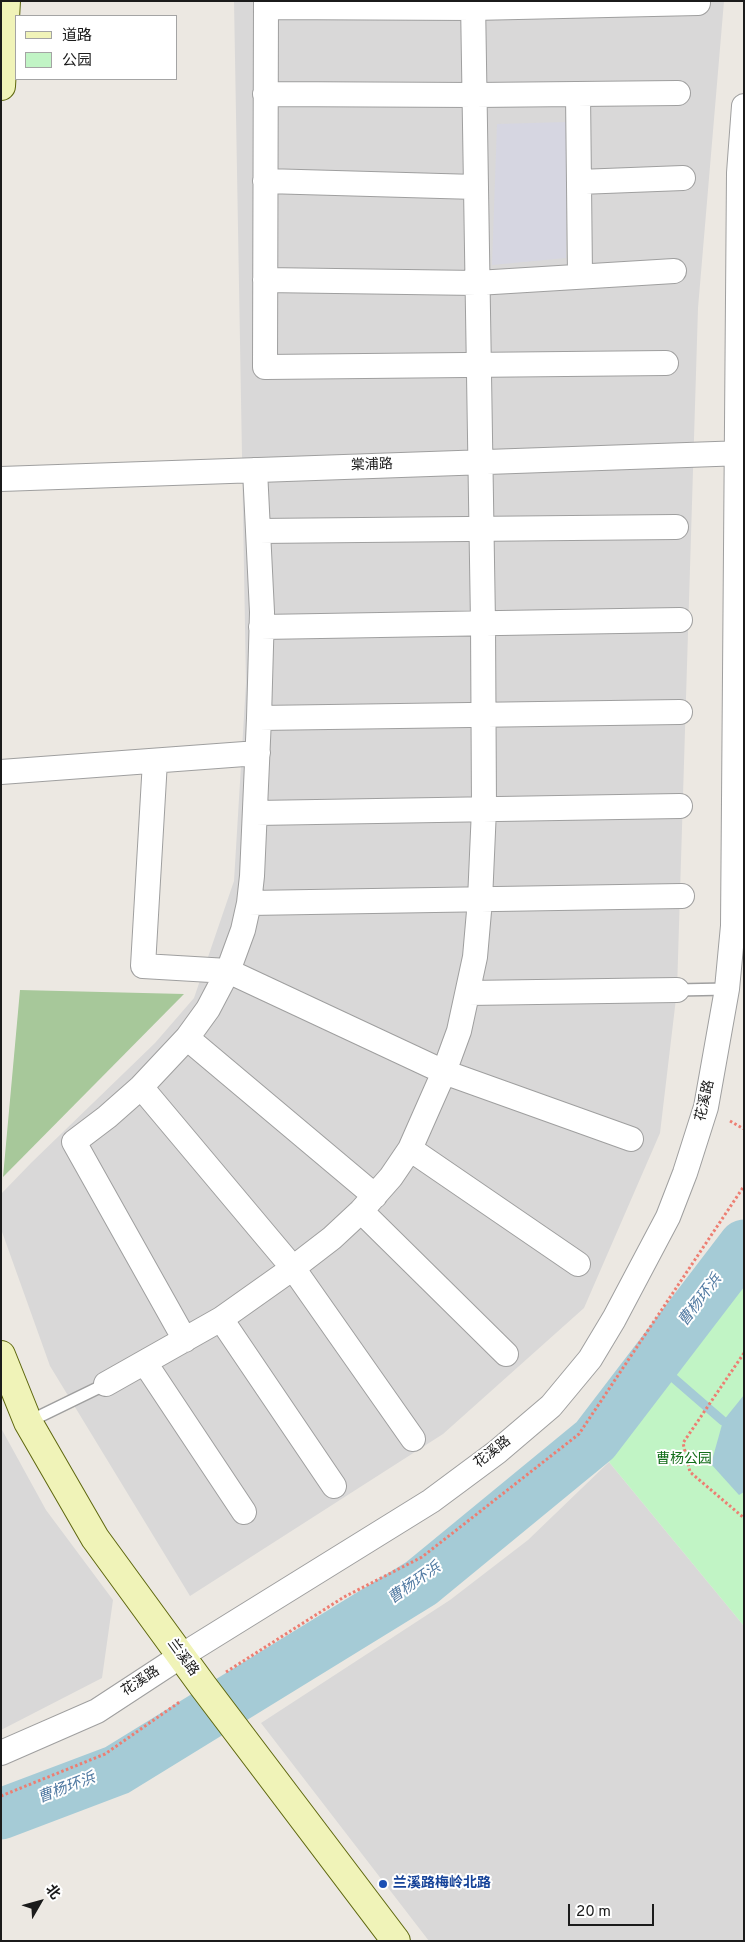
<!DOCTYPE html>
<html>
<head>
<meta charset="utf-8">
<style>
  body { margin:0 }
  #map { position:relative; width:745px; height:1942px; overflow:hidden; background:#ece8e2; font-family:Overpass,"Noto Sans SC",sans-serif }
  canvas { display:block }
  .frame { position:absolute; inset:0; border:2px solid #1b1b1b; pointer-events:none }
  .legend { position:absolute; left:15px; top:15px; width:162px; height:65px; box-sizing:border-box; background:#fff; border:1px solid #a4a4a4; margin:0; padding:6px 9px; list-style:none; font-size:15px; color:#1b1b1b }
  .legend li { display:flex; align-items:center; gap:10px; height:25px }
  .legend b { width:25px; border:1px solid #a4a4a4 }
  .north { position:absolute; left:15px; top:1877px; width:50px; height:50px; -webkit-text-stroke:4px #fff; paint-order:stroke; rotate:52deg; font-size:14px; font-weight:700; line-height:20px; text-align:center; color:#1b1b1b }
  .north::after { content:''; display:block; margin:auto; width:18px; height:22px; background:#1b1b1b; clip-path:polygon(50% 0,100% 100%,50% 72%,0 100%) }
  .scale { position:absolute; left:568px; top:1904px; width:86px; height:22px; box-sizing:border-box; border:2px solid #1b1b1b; border-top:0; padding-left:6px; font-size:15px; line-height:18px; white-space:nowrap; color:#1b1b1b; -webkit-text-stroke:4px #fff; paint-order:stroke }
</style>
</head>
<body>
<div id="map">
<canvas width="745" height="1942"></canvas>
<div class="frame"></div>
<ul class="legend">
<li><b style="height:6px;background:#f0f3b8"></b>道路</li>
<li><b style="height:14px;background:#c1f4c5"></b>公园</li>
</ul>
<div class="north">北</div>
<div class="scale">20 m</div>
</div>
<script>
const ctx = document.querySelector('canvas').getContext('2d');
ctx.lineJoin = 'round';
function fillPath(path, color) {
  ctx.fillStyle = color;
  ctx.fill(path, 'evenodd');
}
function shape(rows) {
  const path = new Path2D();
  for (const r of rows) {
    path.moveTo(r[0], r[1]);
    for (let i = 2; i < r.length; i += 2) path.lineTo(r[i], r[i + 1]);
  }
  return path;
}
function stroke(path, color, width, dash) {
  ctx.strokeStyle = color;
  ctx.lineWidth = width;
  ctx.lineCap = dash ? 'butt' : 'round';
  ctx.setLineDash(dash || []);
  ctx.stroke(path);
}
function write(font, color, halo, rows, align = 'center') {
  ctx.font = font + ' Overpass,"Noto Sans SC",sans-serif';
  ctx.lineWidth = 4;
  ctx.setLineDash([]);
  ctx.textBaseline = 'middle';
  ctx.strokeStyle = halo;
  ctx.fillStyle = color;
  for (const [text, x, y, turn = 0] of rows) {
    ctx.save();
    ctx.translate(x, y);
    ctx.rotate((+turn || 0) * Math.PI / 180);
    ctx.textAlign = isNaN(turn) ? turn : align;
    if (halo) ctx.strokeText(text, 0, 0);
    ctx.fillText(text, 0, 0);
    ctx.restore();
  }
}
fillPath(shape([
  [234,1,724,1,698,308,677,990,660,1133,584,1308,443,1434,190,1596,50,1366,1,1229,1,1194,32,1162,155,1043,194,998,234,881,246,683],
  [1,1428,46,1510,113,1600,102,1678,1,1730],
  [609,1462,744,1626,744,1941,429,1941,261,1723,450,1600,528,1540]
]), '#d9d8d8');
fillPath(shape([
  [20,990,184,994,3,1177]
]), '#a7c89a');
fillPath(shape([
  [744,1261,744,1626,609,1462]
]), '#c1f4c5');
fillPath(shape([
  [567,122,566,258,492,265,497,124]
]), '#d6d6e1');
fillPath(shape([
  [744,1395,744,1492,739,1495,711,1464,723,1421]
]), '#a5cbd6');
stroke(shape([
  [655,1362,723,1421]
]), '#a5cbd6', 9);
stroke(shape([
  [1,1814,117,1770,421,1583,595,1440,744,1245]
]), '#a5cbd6', 51);
const lane = shape([
  [677,990,727,989],
  [28,1422,106,1384]
]);
const street = shape([
  [266,1,265,367,666,363],
  [266,7,473,8,698,3],
  [265,94,475,95,678,93],
  [578,94,580,276],
  [265,181,476,187],
  [579,182,683,178],
  [265,280,477,283,674,271],
  [1,479,744,453],
  [258,531,676,527],
  [261,627,680,620],
  [259,718,680,712],
  [155,761,143,966,228,971,444,1072,631,1139],
  [1,772,258,753],
  [256,813,680,806],
  [249,903,682,896],
  [468,993,677,990],
  [187,1038,375,1196],
  [141,1087,293,1268,413,1439],
  [410,1149,578,1264],
  [361,1211,506,1354],
  [221,1319,334,1486],
  [185,1340,74,1142,107,1117,141,1087,187,1038,208,1009,228,971,243,930,249,903,252,876,259,718,262,612,255,470],
  [145,1363,244,1512],
  [106,1384,221,1319,293,1268,332,1238,361,1211,391,1177,410,1149,444,1072,459,1031,475,957,480,900,484,809,483,623,473,1],
  [1,1753,97,1711,181,1656,431,1501,497,1452,551,1406,590,1359,614,1319,668,1217,685,1173,706,1107,727,989,733,926,739,173,744,106]
]);
const secondary = shape([
  [1,86,6,1],
  [1,1355,28,1422,95,1538,203,1686,396,1941]
]);
stroke(lane, '#9f9f9f', 14);
stroke(street, '#9f9f9f', 26);
stroke(secondary, '#5e670e', 30);
stroke(shape([
  [730,1121,744,1129],
  [744,1353,683,1443,690,1472,744,1518],
  [226,1672,344,1597,422,1557,579,1434,744,1186],
  [1,1796,105,1754,181,1701]
]), '#ed7e72', 3, [2.5, 2.5]);
stroke(lane, '#fff', 11);
stroke(street, '#fff', 24);
stroke(secondary, '#f0f3b8', 28);
for (const [x, y, r, color] of [
  [383,1884,5,"#1a4fb4"]
]) {
  const dot = new Path2D();
  dot.arc(x, y, r, 0, 2 * Math.PI);
  ctx.fillStyle = color;
  ctx.fill(dot);
  stroke(dot, '#fff', 2);
}
write('14px', '#1b1b1b', '#fff', [
  ["棠浦路",372,466,-2],
  ["花溪路",706,1101,-77],
  ["花溪路",493,1453,-38],
  ["兰溪路",182,1658,54],
  ["花溪路",141,1682,-33]
]);
write('14px', '#146e1b', '#fff', [
  ["曹杨公园",684,1460]
]);
write('bold 14px', '#164399', '#fff', [
  ["兰溪路梅岭北路",393,1884]
], 'left');
write('italic 15px', '#517aa2', '#fff', [
  ["曹杨环浜",701,1301,-53],
  ["曹杨环浜",415,1584,-35],
  ["曹杨环浜",67,1789,-21]
]);
</script>
</body>
</html>
